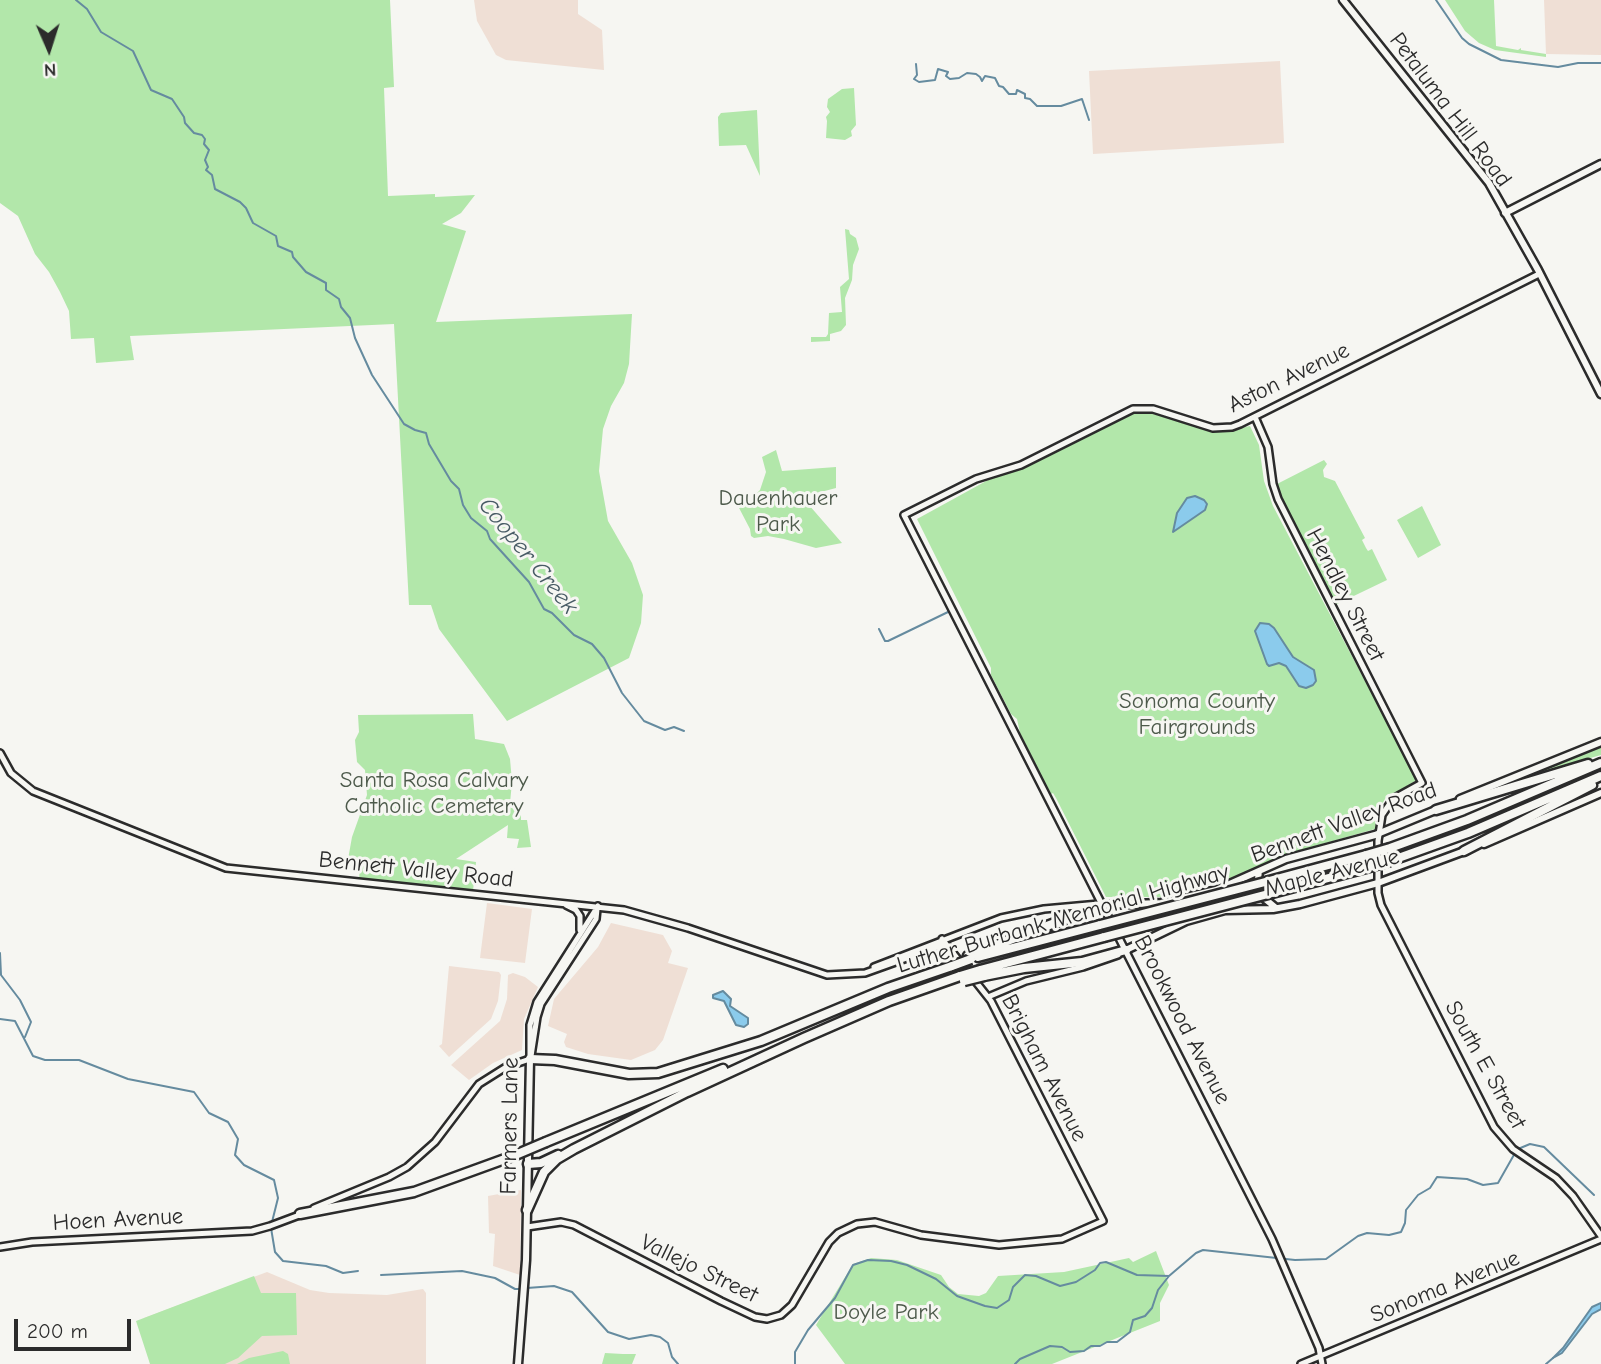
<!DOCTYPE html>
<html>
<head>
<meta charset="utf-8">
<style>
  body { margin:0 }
  #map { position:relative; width:1601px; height:1364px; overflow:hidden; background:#f6f6f2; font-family:"Comic Neue",sans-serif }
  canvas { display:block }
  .north { position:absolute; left:14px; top:14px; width:70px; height:70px; -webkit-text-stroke:5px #f6f6f2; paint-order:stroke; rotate:177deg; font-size:19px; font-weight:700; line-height:28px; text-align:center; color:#2b2b2b }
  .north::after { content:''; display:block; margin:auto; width:24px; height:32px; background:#2b2b2b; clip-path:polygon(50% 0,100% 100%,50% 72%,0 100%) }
  .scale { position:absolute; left:14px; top:1319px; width:117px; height:32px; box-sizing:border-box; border:4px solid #2b2b2b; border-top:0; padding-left:9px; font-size:21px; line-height:24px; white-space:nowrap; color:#2b2b2b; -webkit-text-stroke:5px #f6f6f2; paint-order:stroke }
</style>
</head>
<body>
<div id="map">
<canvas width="1601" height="1364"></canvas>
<div class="north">N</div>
<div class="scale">200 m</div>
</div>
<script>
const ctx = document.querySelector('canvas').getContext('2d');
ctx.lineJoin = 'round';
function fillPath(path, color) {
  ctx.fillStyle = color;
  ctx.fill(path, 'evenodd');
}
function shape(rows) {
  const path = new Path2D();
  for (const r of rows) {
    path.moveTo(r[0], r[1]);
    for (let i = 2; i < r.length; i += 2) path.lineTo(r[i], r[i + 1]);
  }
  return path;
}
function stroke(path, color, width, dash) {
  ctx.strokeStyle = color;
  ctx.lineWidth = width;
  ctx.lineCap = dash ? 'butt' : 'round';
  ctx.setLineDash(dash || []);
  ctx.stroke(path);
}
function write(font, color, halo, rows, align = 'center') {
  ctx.font = font + ' "Comic Neue",sans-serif';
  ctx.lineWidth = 6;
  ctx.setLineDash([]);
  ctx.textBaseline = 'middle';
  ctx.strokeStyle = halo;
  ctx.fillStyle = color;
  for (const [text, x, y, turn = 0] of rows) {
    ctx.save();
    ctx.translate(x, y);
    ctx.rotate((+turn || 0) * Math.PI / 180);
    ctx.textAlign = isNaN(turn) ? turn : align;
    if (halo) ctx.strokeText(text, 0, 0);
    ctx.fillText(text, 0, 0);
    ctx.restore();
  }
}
fillPath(shape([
  [474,0,578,0,578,14,602,30,604,70,506,60,496,55,477,21],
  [1544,0,1601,0,1601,55,1546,54],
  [1280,61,1284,143,1093,154,1089,71],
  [487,903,532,909,525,963,480,958],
  [611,923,663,935,672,951,668,963,688,968,663,1040,655,1050,631,1060,588,1054,566,1047,564,1042,567,1034,548,1026,554,999,598,947],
  [449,966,499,972,501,975,498,1001,491,1019,449,1057,439,1046,442,1044],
  [513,973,525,977,538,987,524,1019,522,1050,493,1063,469,1080,451,1065,500,1021,507,999,508,975],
  [521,1190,520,1275,493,1266,495,1234,489,1233,488,1196],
  [267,1272,310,1290,329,1293,387,1295,423,1289,426,1293,426,1364,150,1364,144,1318]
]), '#efdfd5');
fillPath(shape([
  [0,0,390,0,394,87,384,88,388,196,435,194,435,197,475,195,461,213,442,224,466,231,436,322,632,314,629,364,624,383,611,406,603,429,599,471,608,521,632,563,643,595,641,623,629,658,507,721,439,629,431,605,409,605,394,324,130,336,134,360,96,363,94,338,71,339,69,311,60,292,49,272,35,254,18,216,0,203],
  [1445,0,1494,0,1496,46,1518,50,1521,48,1521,50,1546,54,1546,57,1495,50,1479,43,1465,31],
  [854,88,856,125,851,131,852,136,845,140,826,138,827,121,826,117,830,112,827,107,828,99,842,89],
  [757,110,760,176,746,145,719,146,718,117,721,113],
  [845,229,849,230,850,234,856,238,859,249,853,265,852,280,845,298,846,325,841,331,830,334,830,341,811,342,811,337,826,337,828,334,829,313,842,312,840,287,849,279],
  [1145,412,1223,432,1250,426,1259,445,1264,481,1273,506,1417,780,1385,799,1379,809,1375,829,1291,853,1230,879,1164,897,1106,897,1056,798,1053,793,1051,794,1020,733,1017,719,1011,714,991,675,991,668,917,519,988,480,1035,463,1130,413],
  [776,450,782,471,836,467,836,488,802,497,842,543,816,548,784,539,768,536,754,538,751,536,750,529,738,506,753,497,760,490,766,472,762,457],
  [1324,460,1327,464,1323,470,1324,477,1335,481,1365,538,1362,540,1366,548,1368,551,1372,549,1387,580,1335,605,1284,502,1277,484],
  [1422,506,1441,545,1418,558,1397,520],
  [473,714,475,739,504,744,510,759,512,782,510,803,521,811,521,820,527,820,531,847,517,848,519,839,507,838,508,825,456,859,476,862,473,891,359,880,360,866,347,865,352,837,367,795,365,770,357,762,355,740,359,732,358,715],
  [1601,746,1601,755,1516,779,1555,765],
  [1601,766,1601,773,1479,825,1393,857,1393,850],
  [1156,1251,1169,1285,1160,1303,1160,1321,1052,1364,845,1364,816,1325,853,1264,871,1258,897,1260,941,1275,949,1287,958,1294,979,1296,986,1293,998,1276,1064,1272,1129,1258,1133,1262],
  [254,1276,261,1293,296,1293,297,1335,262,1336,238,1358,225,1364,150,1364,136,1321],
  [283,1351,288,1354,290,1364,237,1364,249,1358],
  [605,1353,623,1354,636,1354,632,1364,602,1364]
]), '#b2e7aa');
const water = shape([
  [1195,496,1204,500,1207,504,1205,510,1173,532,1177,513,1187,498,1195,496],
  [1260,623,1269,624,1274,628,1293,657,1314,670,1316,681,1313,685,1306,688,1299,686,1286,666,1279,663,1269,666,1267,664,1255,631,1260,623],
  [723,991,731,999,730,1006,748,1018,748,1024,744,1027,736,1025,724,1001,713,998,713,995,723,991],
  [1601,1303,1601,1309,1592,1314,1562,1353,1553,1358,1563,1348,1592,1307,1601,1303]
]);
fillPath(water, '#8bcbec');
stroke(water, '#658b9f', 2);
stroke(shape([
  [76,0,87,9,101,32,133,51,151,90,172,99,184,117,185,123,194,133,202,135,205,139,204,144,209,150,205,160,208,167,206,170,212,175,215,189,240,202,246,208,253,223,276,236,278,246,292,252,293,257,306,272,326,283,326,290,339,299,341,307,350,318,355,338,372,375,389,401,404,424,415,430,426,433,429,444,451,481,459,489,463,505,471,518,487,531,490,539,529,582,544,609,552,613,574,635,592,644,604,658,622,693,644,721,665,730,674,727,684,731],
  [1436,0,1462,38,1469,44,1501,60,1558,67,1578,63,1601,63],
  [916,64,917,75,914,79,919,82,935,80,938,69,948,72,946,76,950,79,959,78,967,73,976,74,980,77,982,81,985,76,995,78,999,86,1003,87,1009,94,1016,94,1017,90,1025,94,1025,98,1030,99,1037,106,1061,106,1082,99,1089,120],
  [879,629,885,641,888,641,948,612],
  [0,953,1,975,20,1000,31,1022,25,1037],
  [0,1019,15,1021,33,1056,45,1060,79,1060,128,1079,194,1092,209,1113,228,1122,238,1139,235,1155,244,1165,274,1180,278,1198,272,1222],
  [1518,1149,1530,1144,1544,1147,1594,1195],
  [271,1228,275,1252,283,1261,326,1266,343,1273,358,1271],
  [381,1275,462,1271,495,1278,515,1289,521,1289],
  [527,1288,554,1286,572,1292,608,1332,629,1339,651,1335,660,1337,668,1343,672,1357,678,1364],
  [795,1364,795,1352,808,1330,835,1298,853,1265,868,1260,891,1261,907,1265,936,1279,957,1296,985,1306,997,1308,1009,1300,1013,1287,1025,1275,1036,1276,1060,1286,1076,1282,1095,1270,1100,1263,1106,1262,1137,1275,1169,1276,1196,1253,1203,1250,1295,1260,1326,1259,1358,1236,1367,1233,1389,1235,1401,1232,1405,1223,1406,1210,1418,1195,1430,1188,1437,1177,1467,1179,1483,1185,1498,1183,1515,1153],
  [1015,1364,1020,1359,1050,1346,1062,1347,1070,1352,1084,1351,1091,1346,1100,1346,1107,1342,1117,1342,1130,1332,1133,1320,1145,1316,1152,1308,1158,1290,1169,1276],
  [1546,1364,1553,1358]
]), '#658b9f', 2);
const minor = shape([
  [1255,417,1268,447,1273,484,1278,499,1422,783,1393,799,1382,815,1378,841,1378,893,1381,905,1494,1127,1513,1149,1556,1178,1573,1196,1601,1236],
  [0,753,11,773,33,791,226,868,624,910,688,928,827,975,865,973,946,944],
  [566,905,576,910,580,916,580,930],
  [874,967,1001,918,1044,909,1099,904],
  [988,997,1026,981,1083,967,1118,955],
  [531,1056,537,1017,541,1004,596,919,597,909],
  [530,1059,530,1025,537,1002,598,906],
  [314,1208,389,1177,407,1167,435,1142,479,1084,506,1067,530,1059],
  [527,1227,561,1222,574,1225,721,1301,755,1317,767,1319,781,1315,792,1305,829,1242,838,1233,857,1224,875,1222,921,1235,999,1245,1062,1239,1103,1221,991,1001,942,939],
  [0,1247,32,1242,252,1231,270,1226,302,1214],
  [1301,1364,1601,1239],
  [1322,1364,1319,1348,1272,1239,904,515,976,479,1021,465,1133,409,1153,409,1213,428,1232,427,1240,424,1539,274]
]);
const major = shape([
  [1343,0,1489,183,1538,270,1601,394],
  [1505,213,1601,164],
  [1460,799,1601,742],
  [1484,844,1601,793],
  [1259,871,1258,879,1264,898,1276,908],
  [1102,905,1161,903,1216,890,1286,859,1375,835,1438,809],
  [1126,950,1186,921,1225,910,1273,909,1300,904,1378,883,1467,850],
  [518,1364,526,1260,530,1059]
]);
const highway = shape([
  [1436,810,1588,764],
  [1390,848,1467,820,1601,763],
  [1464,851,1592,785],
  [1390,861,1468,833,1601,776],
  [1269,881,1366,855],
  [1272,893,1366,868],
  [968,956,1102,905],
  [978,957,1100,925],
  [980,970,1104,937],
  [984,976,1024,968,1082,962,1126,950],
  [530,1059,555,1060,629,1074,658,1073,761,1041,888,988,952,966],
  [546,1142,723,1069],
  [528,1164,541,1163,558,1155],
  [527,1210,544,1172,557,1159,574,1149,687,1092,804,1038,889,1001,960,976],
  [300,1214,414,1192,513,1156]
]);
stroke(minor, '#2b2b2b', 10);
stroke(major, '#2b2b2b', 11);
stroke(highway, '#2b2b2b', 13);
stroke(minor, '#f6f6f2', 5);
stroke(major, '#f6f6f2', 6);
stroke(highway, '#f6f6f2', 8);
const highwayBridge = shape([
  [1366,855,1390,848],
  [1366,868,1390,861],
  [1100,925,1269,881],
  [1104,937,1272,893],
  [952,966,971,959],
  [960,976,980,970],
  [964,981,984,976],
  [513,1156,546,1142]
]);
stroke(highwayBridge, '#2b2b2b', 13, []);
stroke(highwayBridge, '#f6f6f2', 8);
write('23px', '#2b2b2b', '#f6f6f2', [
  ["Petaluma Hill Road",1450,110,53],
  ["Aston Avenue",1289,378,-26],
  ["Hendley Street",1345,595,63],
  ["Bennett Valley Road",1344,823,-20],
  ["Bennett Valley Road",416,870,6],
  ["Maple Avenue",1332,873,-14],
  ["Luther Burbank Memorial Highway",1063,919,-16],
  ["Brookwood Avenue",1182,1020,63],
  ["South E Street",1485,1065,61],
  ["Brigham Avenue",1044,1068,63],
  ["Farmers Lane",510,1126,-89],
  ["Hoen Avenue",118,1220,-3],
  ["Vallejo Street",699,1269,26],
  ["Sonoma Avenue",1445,1287,-22]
]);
write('23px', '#4d5a4b', '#f6f6f2', [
  ["Dauenhauer",778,498],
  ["Park",778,524],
  ["Sonoma County",1197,701],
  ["Fairgrounds",1197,727],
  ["Santa Rosa Calvary",434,780],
  ["Catholic Cemetery",434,806],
  ["Doyle Park",886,1312]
]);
write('italic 24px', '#485b65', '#f6f6f2', [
  ["Cooper Creek",528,556,51]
]);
</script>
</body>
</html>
